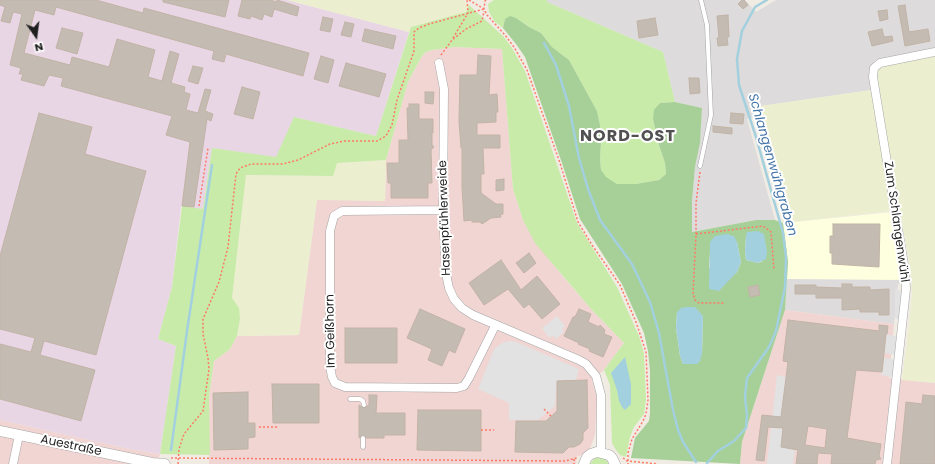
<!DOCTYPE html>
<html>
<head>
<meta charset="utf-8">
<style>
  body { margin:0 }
  #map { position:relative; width:935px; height:464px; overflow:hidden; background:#f0ece4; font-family:Poppins,sans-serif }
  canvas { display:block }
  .north { position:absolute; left:16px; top:16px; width:40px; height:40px; -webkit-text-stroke:3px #fff; paint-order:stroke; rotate:166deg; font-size:11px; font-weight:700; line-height:16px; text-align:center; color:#1e1e1e }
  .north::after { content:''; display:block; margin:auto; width:14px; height:18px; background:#1e1e1e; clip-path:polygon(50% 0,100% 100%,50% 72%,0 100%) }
</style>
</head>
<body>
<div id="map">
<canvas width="935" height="464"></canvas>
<div class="north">N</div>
</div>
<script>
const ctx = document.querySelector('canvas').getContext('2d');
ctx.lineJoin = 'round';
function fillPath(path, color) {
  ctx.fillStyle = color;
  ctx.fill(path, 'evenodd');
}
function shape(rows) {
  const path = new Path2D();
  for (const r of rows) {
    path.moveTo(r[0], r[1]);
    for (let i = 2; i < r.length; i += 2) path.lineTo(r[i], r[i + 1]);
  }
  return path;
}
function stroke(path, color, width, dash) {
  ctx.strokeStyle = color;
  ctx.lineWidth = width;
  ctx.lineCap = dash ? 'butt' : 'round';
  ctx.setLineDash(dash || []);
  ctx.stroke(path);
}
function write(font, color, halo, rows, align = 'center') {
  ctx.font = font + ' Poppins,sans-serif';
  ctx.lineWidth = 4;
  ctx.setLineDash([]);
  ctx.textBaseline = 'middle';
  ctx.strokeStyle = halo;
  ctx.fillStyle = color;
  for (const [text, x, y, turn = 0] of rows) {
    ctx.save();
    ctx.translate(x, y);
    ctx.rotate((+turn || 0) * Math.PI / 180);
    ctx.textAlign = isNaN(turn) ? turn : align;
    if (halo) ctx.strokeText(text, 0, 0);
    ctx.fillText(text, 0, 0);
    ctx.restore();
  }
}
fillPath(shape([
  [547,0,745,0,756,12,776,0,935,0,935,48,875,60,870,66,871,90,761,106,754,117,747,119,775,220,756,220,692,232,692,201,695,167,700,143,702,108,675,102,663,52,547,2],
  [891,212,902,280,898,285,894,324,785,310,788,262,783,223]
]), '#dddbdb');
fillPath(shape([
  [454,47,502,49,513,189,523,220,560,273,592,310,624,343,604,370,592,380,597,397,596,416,595,434,590,449,584,454,576,457,576,464,209,464,209,397,214,361,230,349,237,336,299,335,317,199,385,201,386,160,408,82,422,56,426,52,432,50],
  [785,310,894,324,889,378,935,383,935,464,740,464,742,442],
  [0,420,130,449,160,454,158,464,0,464]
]), '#f1d5d3');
fillPath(shape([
  [0,0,287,0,409,32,376,136,294,117,277,158,212,148,203,209,181,206,172,287,158,339,176,346,160,454,130,449,0,420]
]), '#e9d6e5');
fillPath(shape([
  [891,212,902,280,787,279,788,262,783,223]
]), '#feffde');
fillPath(shape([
  [287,0,463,0,469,5,466,12,412,27,409,32],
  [935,56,935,383,902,380,908,334,912,293,911,272,905,238,898,210,783,223,754,117,761,106,878,89,877,82,877,71,887,65],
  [386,160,385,201,317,200,299,335,237,336,240,319,232,298,246,175,332,176,336,163]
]), '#ecefcf');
fillPath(shape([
  [494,0,547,0,547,2,663,52,675,102,660,103,653,119,658,142,665,163,666,174,659,180,636,184,617,184,605,177,601,170,600,159,601,142,600,125,597,111,569,60,552,47,541,33,529,27,516,18,505,19,503,28,495,22,489,12,488,4],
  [469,5,504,37,512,48,525,71,577,223,617,287,639,336,644,353,646,400,644,414,634,427,630,437,626,457,620,455,616,450,612,443,610,385,604,370,624,343,592,310,535,243,523,220,513,189,502,49,454,47,432,50,426,52,422,56,408,82,386,160,337,163,333,176,246,175,232,298,239,308,240,319,237,336,230,349,214,361,209,397,210,455,160,454,176,346,158,339,172,287,182,206,203,209,212,148,276,157,294,117,376,136,411,27,466,12],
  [597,457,604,458,609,464,590,464,594,459]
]), '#c8eba9');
fillPath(shape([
  [510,16,516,18,529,27,541,33,552,47,569,60,597,111,600,125,601,142,600,159,601,170,606,177,617,184,636,184,659,180,666,174,665,163,658,142,653,119,654,110,660,103,675,102,702,108,700,143,695,167,692,201,692,232,756,220,775,220,783,223,788,262,785,310,742,442,740,464,631,458,635,438,649,421,650,413,650,371,648,351,644,333,622,284,580,219,562,163,525,57,516,44,503,28,505,19],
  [746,236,763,261,758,263,746,260,745,251],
  [737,242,741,262,737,272,731,277,709,268,710,253],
  [677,312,703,316,702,354,683,364,680,356,676,328]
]), '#a7d098');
fillPath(shape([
  [895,289,902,291,900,320,895,318],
  [557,316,565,326,562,329,564,332,556,339,553,335,549,338,542,328],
  [886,334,899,337,897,355,884,353],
  [509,341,516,342,579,369,576,380,557,380,555,406,538,420,509,420,509,403,478,389,494,349,502,343],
  [884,358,898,360,896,378,881,375],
  [777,375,786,377,780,428,783,428,781,447,795,449,793,464,767,464]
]), '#e2e2e2');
fillPath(shape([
  [758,231,764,234,767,252,766,259,758,263,746,260,745,251,746,236,747,232],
  [726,234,734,236,737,242,741,262,737,272,719,291,709,289,710,242,715,236],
  [687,307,695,307,703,316,702,354,700,361,697,364,683,364,680,356,676,328,677,312,681,308],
  [625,357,631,384,631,404,625,410,622,407,619,401,617,390,611,373]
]), '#a3d0df');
stroke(shape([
  [544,43,556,65,569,106,579,158,588,189,600,220,632,264,650,302,659,333,673,410,678,430,683,442,696,462],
  [171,450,187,331,212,165],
  [707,463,718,451,734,441,746,428,747,415,745,397,747,378,769,347,776,331,785,287,786,257,783,233,756,137,739,85,737,59,742,31,755,7,767,0]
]), '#a3d0df', 2.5);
const building = shape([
  [0,0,96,0,143,13,144,8,309,53,303,76,226,54,224,62,212,59,214,51,56,7,54,15,35,10,24,53,70,65,72,57,109,67,117,39,155,50,148,77,162,81,170,51,179,54,171,83,185,87,184,92,190,94,186,110,198,113,205,89,211,90,205,111,213,114,211,121,207,119,194,207,182,206,190,142,166,135,172,116,61,86,63,78,49,75,44,86,21,80,23,74,19,74,21,68,10,65,22,14,13,12,10,23,1,21,5,7,0,5,0,0],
  [163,0,229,0,225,17,163,2,163,0],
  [242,0,270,0,277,2,277,0,299,7,297,16,274,9,272,17,264,14,262,20,251,16,250,19,238,16,242,0],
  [742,0,744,0,748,5,743,9,738,4,742,0],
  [905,5,909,32,928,29,930,41,905,46,898,6,905,5],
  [887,10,888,19,880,21,878,11,887,10],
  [728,15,729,37,727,37,728,45,718,46,717,38,719,38,717,16,728,15],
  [323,17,333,19,330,32,320,30,323,17],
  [655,18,658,35,639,38,637,21,655,18],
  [345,22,354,24,351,37,341,35,345,22],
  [62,28,83,33,77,54,56,48,62,28],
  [365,29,396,36,393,49,362,41,365,29],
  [882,29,884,37,892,36,893,41,872,46,868,32,882,29],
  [478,55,491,56,489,95,497,94,498,112,496,112,496,122,477,123,477,135,500,135,500,148,483,148,484,174,481,174,481,193,496,204,503,204,503,214,500,215,501,217,491,218,482,224,480,222,472,222,472,220,464,221,462,187,462,148,461,148,459,121,460,75,477,75,478,55],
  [321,56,334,60,328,83,314,79,321,56],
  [346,63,386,74,379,97,339,86,346,63],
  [193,66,203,68,198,84,188,81,193,66],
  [689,78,699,78,700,93,690,94,689,78],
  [242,87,260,92,253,119,234,114,242,87],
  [425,92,434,92,433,104,425,103,425,92],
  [409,104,419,104,419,119,433,119,433,133,432,133,432,145,434,147,431,150,432,183,428,183,428,198,391,198,391,183,388,183,387,163,399,163,399,140,408,140,407,108,409,108,409,104],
  [39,113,92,127,85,154,146,171,96,355,44,341,40,355,95,370,81,421,0,399,0,344,31,352,35,338,0,329,0,256,39,113],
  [731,113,744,114,743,124,730,123,731,113],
  [713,126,732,128,732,134,713,132,713,126],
  [504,179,504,190,496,191,496,180,504,179],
  [833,224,880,224,879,267,832,264,832,253,830,253,830,236,833,236,833,224],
  [529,253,536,263,524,273,516,263,529,253],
  [501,260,521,290,537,276,560,304,542,319,529,304,524,308,508,289,484,305,469,283,501,260],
  [842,284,852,284,852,287,870,287,870,290,889,289,889,315,879,315,879,312,860,312,860,309,842,310,842,298,816,298,816,294,795,294,795,285,816,285,816,287,842,288,842,284],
  [758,285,760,295,750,297,748,287,758,285],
  [420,309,465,329,455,353,449,350,442,366,428,360,432,349,407,338,420,309],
  [579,309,591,314,588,322,599,327,600,325,605,330,604,334,612,337,603,357,589,351,590,349,578,344,579,343,564,336,573,317,575,317,579,309],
  [788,320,879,331,879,325,888,326,887,334,886,334,882,372,856,370,847,438,881,444,879,456,881,459,876,460,875,464,831,464,832,454,818,453,817,464,796,464,798,450,781,447,783,428,768,427,764,461,756,460,762,415,781,417,788,362,783,361,788,320],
  [808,426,827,429,825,448,805,445,808,426],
  [345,328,397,328,397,363,345,363,345,328],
  [587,380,588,428,583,433,583,440,580,444,574,447,569,447,563,453,515,452,516,421,546,421,557,411,557,381,587,380],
  [272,384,319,384,319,423,273,423,272,384],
  [248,392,248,423,255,423,255,437,248,438,248,449,214,450,213,393,248,392],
  [369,395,377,395,376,413,405,413,405,435,384,435,384,438,366,438,365,435,363,435,359,438,359,405,364,408,369,405,369,395],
  [923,395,935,396,935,464,900,464,906,402,922,404,923,395],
  [418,410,481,410,481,451,417,450,418,410]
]);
fillPath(building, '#c4bcb3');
stroke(building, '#c2b3a6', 1);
const service = shape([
  [700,166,711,115,707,25,701,0],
  [350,399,360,399,363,401,364,405],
  [363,447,363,438]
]);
const minor = shape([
  [439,63,444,89,443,210,446,274,449,288,454,299,462,308,473,315,579,360,586,364,596,376,601,395,601,452],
  [443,210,342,211,334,216,330,231,330,366,332,377,335,383,345,387,457,388,464,386,469,378,495,326],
  [13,464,19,435],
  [887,464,906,289,905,271,873,77,874,68,880,63,935,52]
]);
const tertiary = shape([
  [0,431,152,463,165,464],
  [584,464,587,457,591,454,597,452,609,455,612,458,615,464]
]);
stroke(service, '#a5a5a5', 5);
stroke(minor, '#a5a5a5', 9);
stroke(tertiary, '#a5a5a5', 11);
stroke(shape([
  [469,0,484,9],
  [486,0,485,1,484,9,487,15,505,35,514,47,527,70,560,163,578,222,592,245,620,285,636,322,646,352,648,400,646,414,643,421,632,439,628,453,628,464],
  [453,38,468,13,467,0],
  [441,55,452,40,466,29,482,21,484,11],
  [700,172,696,203,696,234,693,293,695,300,699,303,724,303],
  [199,206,208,148],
  [696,234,763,226,771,232,774,270],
  [544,409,551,416],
  [259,427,277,427],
  [481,430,494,430],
  [171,458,565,461,577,458],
  [623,458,627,461,658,464],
  [574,459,574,464],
  [178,464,179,449,184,434,203,411,209,369,208,358,203,334,203,319,219,282,228,247,236,174,240,168,251,164,283,164,298,160,330,144,345,141,377,141,386,136,392,125,397,100,414,51,414,32,419,28,429,24,484,9]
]), '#fe7a67', 1.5, [2, 2]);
stroke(service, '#fff', 4);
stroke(minor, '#fff', 8);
stroke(tertiary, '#fff', 10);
write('12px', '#1e1e1e', '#fff', [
  ["Hasenpfühlerweide",445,218,-92],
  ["Zum Schlangenwühl",896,222,82],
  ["Im Geißhorn",331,331,-91],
  ["Auestraße",71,446,12]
]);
write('italic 13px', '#4576a9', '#fff', [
  ["Schlangenwühlgraben",772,165,74]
]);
ctx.letterSpacing = '1px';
write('bold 16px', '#515151', '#fff', [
  ["NORD-OST",628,137]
]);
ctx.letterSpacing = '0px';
</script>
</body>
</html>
